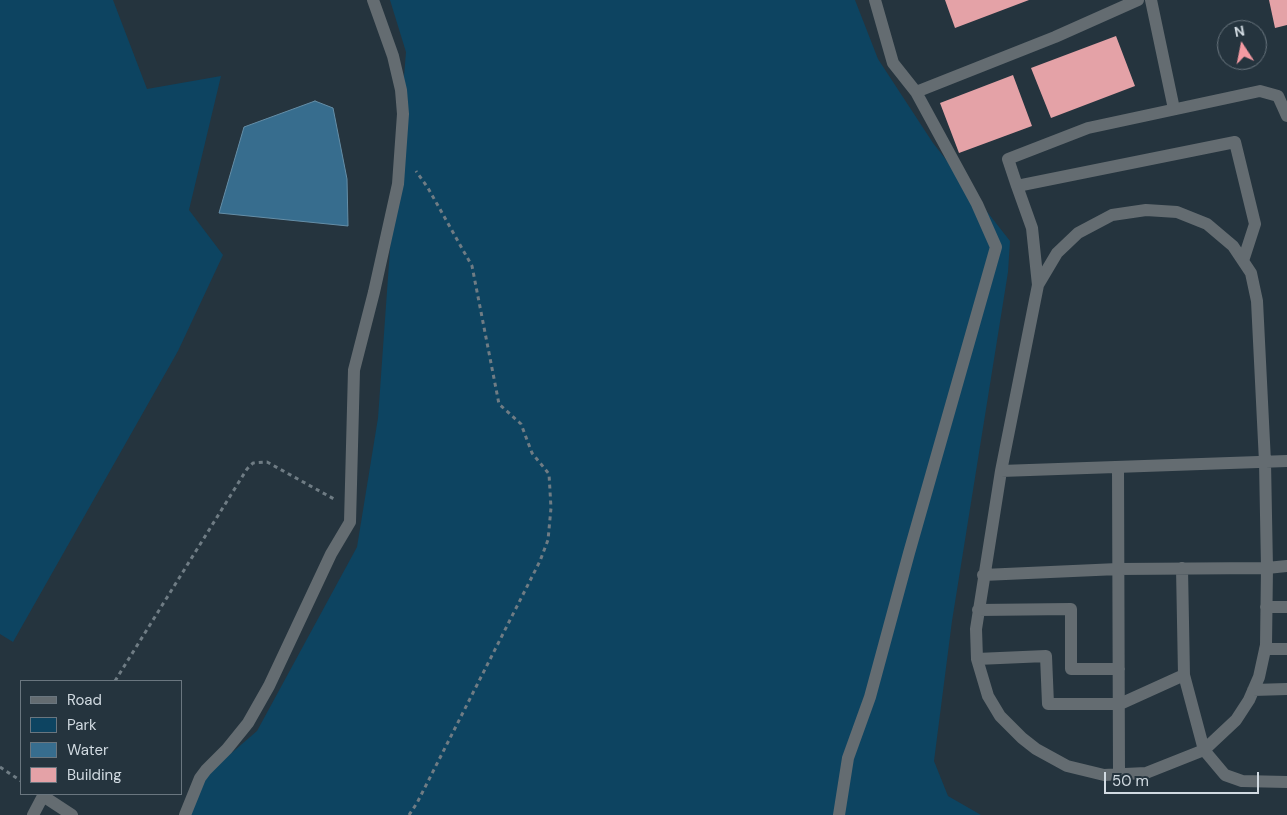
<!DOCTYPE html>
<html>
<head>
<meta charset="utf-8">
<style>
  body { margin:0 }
  #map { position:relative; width:1287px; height:815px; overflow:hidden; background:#25343e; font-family:"DM Sans",sans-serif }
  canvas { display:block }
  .legend { position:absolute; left:20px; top:680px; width:162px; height:115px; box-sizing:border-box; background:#25343e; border:1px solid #6a767f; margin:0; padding:6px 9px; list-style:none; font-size:15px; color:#d1dae1 }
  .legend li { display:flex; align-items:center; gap:10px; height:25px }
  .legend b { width:25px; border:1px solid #6a767f }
  .north { position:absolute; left:1217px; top:20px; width:50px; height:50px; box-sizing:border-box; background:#25343e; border:1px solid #6a767f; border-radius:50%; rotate:349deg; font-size:14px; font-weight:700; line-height:20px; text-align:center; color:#d1dae1 }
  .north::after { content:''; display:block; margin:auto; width:18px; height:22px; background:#f49aa2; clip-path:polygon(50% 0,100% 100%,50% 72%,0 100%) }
  .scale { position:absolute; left:1104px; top:772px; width:155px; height:22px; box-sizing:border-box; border:2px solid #d1dae1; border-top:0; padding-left:6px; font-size:15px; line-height:18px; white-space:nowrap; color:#d1dae1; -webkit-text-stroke:4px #25343e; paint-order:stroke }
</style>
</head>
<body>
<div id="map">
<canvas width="1287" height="815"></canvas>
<ul class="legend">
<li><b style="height:6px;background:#646c71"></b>Road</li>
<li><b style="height:14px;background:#0d4461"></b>Park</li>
<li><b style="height:14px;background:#376d8e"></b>Water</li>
<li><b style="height:14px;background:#e4a2a7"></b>Building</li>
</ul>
<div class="north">N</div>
<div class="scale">50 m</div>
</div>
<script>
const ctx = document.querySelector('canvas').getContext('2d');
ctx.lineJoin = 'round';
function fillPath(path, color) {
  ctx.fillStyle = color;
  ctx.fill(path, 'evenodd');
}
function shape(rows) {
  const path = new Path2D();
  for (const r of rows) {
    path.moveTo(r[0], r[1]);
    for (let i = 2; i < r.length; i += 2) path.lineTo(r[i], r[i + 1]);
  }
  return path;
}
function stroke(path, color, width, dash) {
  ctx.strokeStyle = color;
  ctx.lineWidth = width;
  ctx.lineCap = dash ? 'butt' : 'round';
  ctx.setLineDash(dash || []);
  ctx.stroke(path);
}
fillPath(shape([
  [0,0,113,0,147,89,221,76,189,210,223,255,178,351,13,642,0,634],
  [390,0,855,0,878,59,933,143,1010,241,1008,272,952,621,934,761,948,796,981,815,190,815,206,775,257,731,357,547,378,418,392,221,406,52]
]), '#0d4461');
const water = shape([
  [315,101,333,108,347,179,348,226,219,213,244,127,315,101]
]);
fillPath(water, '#376d8e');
stroke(water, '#658ea7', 1);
fillPath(shape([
  [945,0,1029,0,955,28],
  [1269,0,1287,0,1287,25,1275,28],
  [1116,36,1135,86,1051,118,1031,68],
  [1013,75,1032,126,959,153,940,103]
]), '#e4a2a7');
stroke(shape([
  [115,681,247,469,253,463,267,462,334,499],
  [0,767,21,781],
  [409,815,417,803,540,561,548,540,551,508,549,474,532,453,521,424,499,404,472,266,428,188,416,171]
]), '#6f7c84', 3, [4, 4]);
stroke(shape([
  [1151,0,1174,109],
  [916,92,1055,37,1138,0],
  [1017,186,1008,159,1088,128,1260,91,1278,96,1287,116],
  [1038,285,1057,253,1078,233,1112,215,1146,210,1177,212,1207,224,1233,246,1251,273,1257,301,1265,462,1267,568,1266,645,1259,677,1249,700,1236,720,1204,750,1225,775,1242,781,1287,782],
  [1118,467,1119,774],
  [1001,471,1287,461],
  [1182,568,1184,675,1204,750,1146,773,1104,775,1067,766,1036,749,1022,738,1000,716,988,696,977,659,976,629,1001,471,1038,285,1032,228,1017,186,1235,142,1255,224,1243,261],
  [983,575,1118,569,1267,568,1287,566],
  [1266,607,1287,607],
  [978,610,1071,609,1071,669,1119,669],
  [1265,649,1287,649],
  [977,659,1046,656,1048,704,1120,704,1184,675],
  [1253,690,1287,689],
  [33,815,43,796,72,815],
  [185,815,200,778,206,770,227,749,248,723,269,686,331,554,350,522,354,370,374,292,398,184,403,114,401,90,393,56,373,0],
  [839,815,848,758,870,697,909,553,996,247,977,204,916,92,893,63,875,0]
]), '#646c71', 12);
</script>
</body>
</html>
